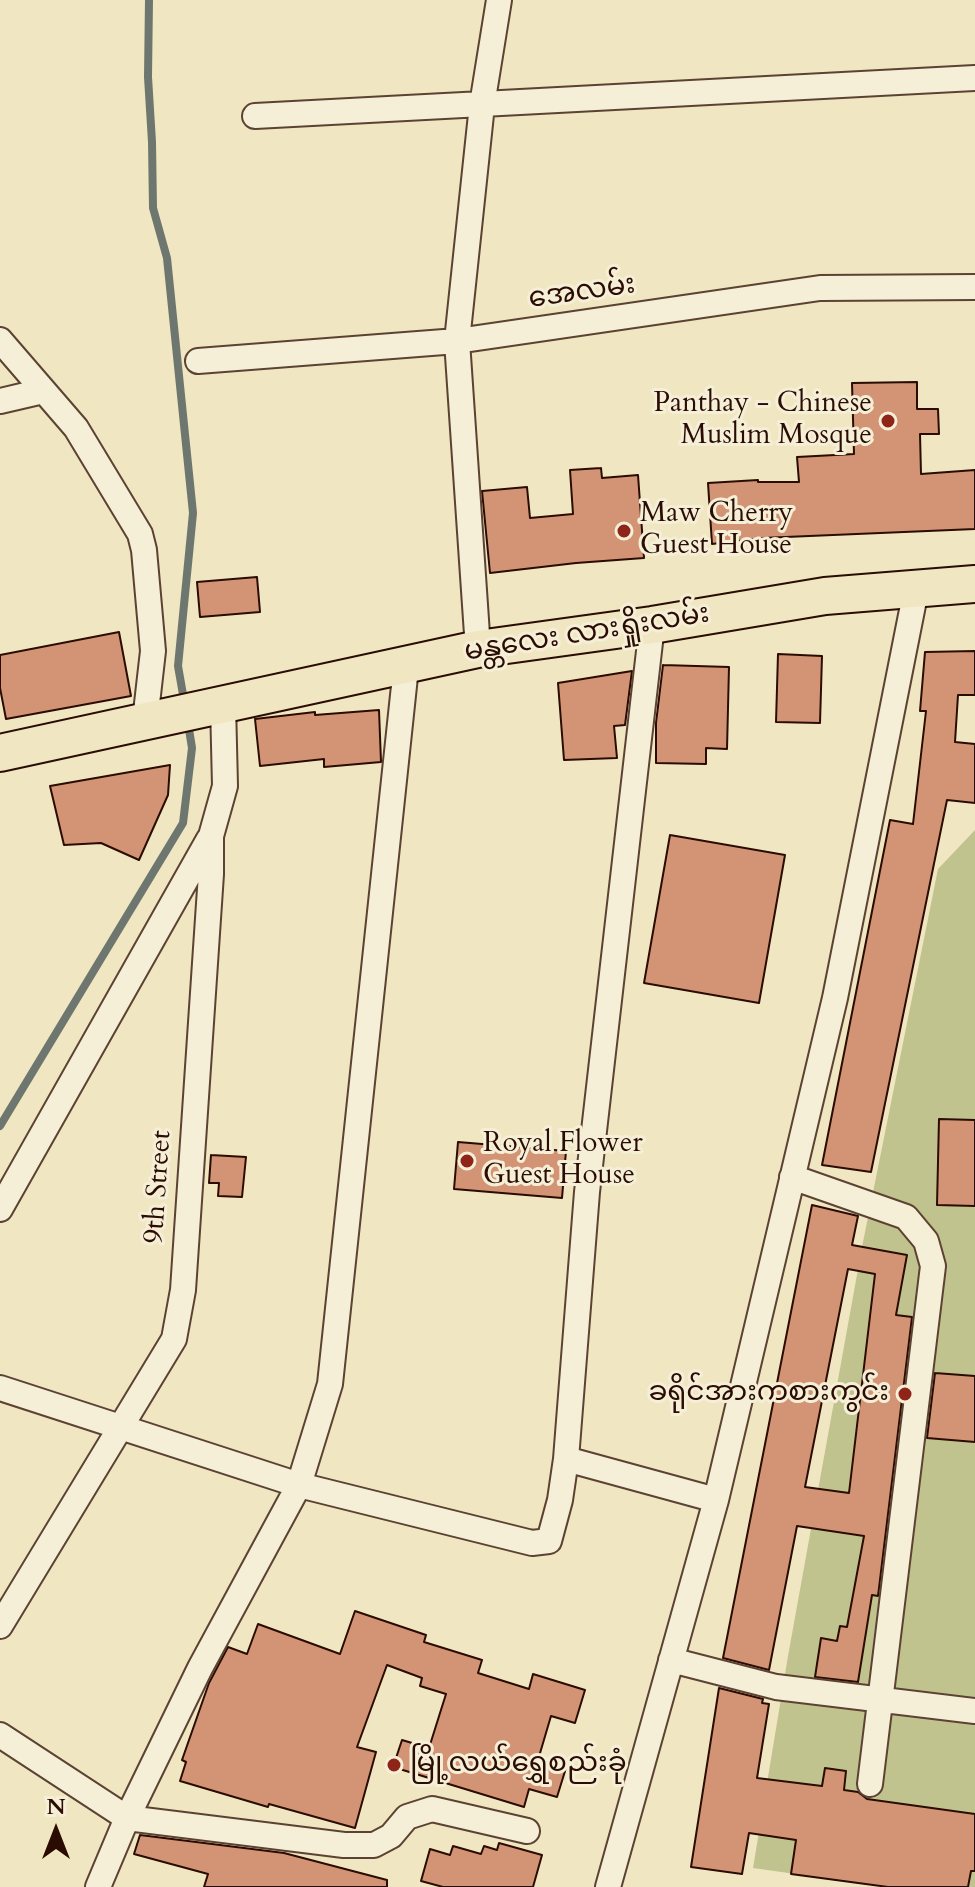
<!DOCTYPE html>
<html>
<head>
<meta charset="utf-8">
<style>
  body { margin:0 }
  #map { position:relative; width:975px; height:1887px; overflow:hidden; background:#f0e6c2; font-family:Cardo,serif }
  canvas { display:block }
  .north { position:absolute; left:16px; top:1791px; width:80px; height:80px; -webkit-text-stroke:6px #f5efd7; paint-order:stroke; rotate:0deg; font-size:22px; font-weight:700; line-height:32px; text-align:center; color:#2a0c02 }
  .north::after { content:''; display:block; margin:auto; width:28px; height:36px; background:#2a0c02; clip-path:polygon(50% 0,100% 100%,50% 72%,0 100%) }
</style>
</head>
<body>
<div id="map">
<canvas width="975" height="1887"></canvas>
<div class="north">N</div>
</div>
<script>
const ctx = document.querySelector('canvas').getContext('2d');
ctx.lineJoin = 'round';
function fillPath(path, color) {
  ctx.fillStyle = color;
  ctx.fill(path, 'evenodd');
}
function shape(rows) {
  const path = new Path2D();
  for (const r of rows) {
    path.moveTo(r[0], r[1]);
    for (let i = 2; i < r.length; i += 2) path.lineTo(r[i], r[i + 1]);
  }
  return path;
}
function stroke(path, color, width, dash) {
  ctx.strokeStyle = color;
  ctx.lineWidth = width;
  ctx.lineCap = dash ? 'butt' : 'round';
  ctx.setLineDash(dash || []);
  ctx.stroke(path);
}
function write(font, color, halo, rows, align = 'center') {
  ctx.font = font + ' Cardo,"Noto Sans Myanmar",serif';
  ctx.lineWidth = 6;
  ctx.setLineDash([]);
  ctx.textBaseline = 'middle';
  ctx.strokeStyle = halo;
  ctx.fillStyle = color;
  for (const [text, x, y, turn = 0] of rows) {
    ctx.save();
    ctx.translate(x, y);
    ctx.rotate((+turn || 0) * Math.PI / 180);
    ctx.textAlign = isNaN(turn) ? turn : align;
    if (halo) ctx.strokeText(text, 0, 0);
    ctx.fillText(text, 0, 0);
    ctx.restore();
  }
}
fillPath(shape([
  [975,830,975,1887,888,1887,753,1868,788,1656,862,1247,938,869]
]), '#c1c38e');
stroke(shape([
  [149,0,148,77,152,142,153,208,167,258,193,513,178,666,185,706],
  [0,1126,183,823,192,748,188,723]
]), '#6e776f', 8);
const building = shape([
  [917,382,917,409,938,409,939,434,920,434,921,474,975,470,975,529,762,538,712,544,708,483,758,480,758,482,799,482,797,457,854,454,852,383,917,382],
  [601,468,602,478,638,475,644,558,576,563,490,573,482,491,527,487,530,518,573,514,570,470,601,468],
  [257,577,260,612,200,617,197,582,257,577],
  [119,632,131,696,6,719,0,688,0,655,119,632],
  [975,651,975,695,958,695,955,742,975,744,975,803,947,800,871,1172,822,1165,890,820,913,824,926,711,920,711,925,652,975,651],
  [778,654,822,656,820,723,776,722,778,654],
  [663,665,729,667,727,749,706,748,706,764,656,763,656,723,663,665],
  [632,671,625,725,614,726,617,758,564,760,558,683,632,671],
  [379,710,381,762,324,767,324,759,260,766,255,719,315,712,315,715,379,710],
  [170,765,168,795,139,860,101,843,64,845,50,786,170,765],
  [670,835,785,855,759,1003,644,983,670,835],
  [939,1119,975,1120,975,1206,937,1205,939,1119],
  [458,1142,566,1151,562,1198,454,1189,458,1142],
  [211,1155,246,1157,242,1197,218,1196,219,1183,209,1183,211,1155],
  [812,1205,858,1216,852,1245,907,1255,896,1315,912,1317,878,1596,872,1595,858,1682,815,1677,821,1638,837,1641,840,1626,847,1627,864,1536,797,1526,769,1670,723,1658,812,1205],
  [848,1269,875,1274,849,1493,805,1487,848,1269],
  [935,1373,975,1376,975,1442,927,1438,935,1373],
  [355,1611,426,1635,424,1642,482,1660,478,1673,529,1689,533,1674,585,1690,575,1723,551,1716,538,1760,566,1768,557,1797,529,1789,524,1807,393,1767,402,1740,429,1748,446,1694,420,1686,422,1678,387,1665,357,1747,376,1752,355,1828,269,1804,268,1807,180,1781,186,1762,182,1760,209,1683,228,1647,247,1654,258,1624,340,1654,355,1611],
  [719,1688,763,1699,762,1703,769,1704,757,1778,822,1786,825,1768,846,1771,844,1790,858,1792,867,1799,975,1814,975,1871,971,1871,968,1887,888,1887,791,1874,796,1840,749,1833,742,1874,691,1867,719,1688],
  [140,1835,284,1853,387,1880,387,1887,204,1887,208,1874,134,1854,140,1835],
  [499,1843,542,1855,533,1887,443,1887,421,1881,430,1849,450,1855,453,1846,481,1854,484,1846,497,1850,499,1843]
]);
fillPath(building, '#d39476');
stroke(building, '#2a0c02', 2);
const minor = shape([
  [255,116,975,78],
  [0,340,76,428,140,534,144,550,153,651,145,721],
  [198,361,457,341,820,288,975,287],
  [0,401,43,391],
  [478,649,457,341,482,105,499,0],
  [792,1177,906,1217,926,1241,933,1266,870,1784],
  [0,1209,209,839],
  [0,1388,299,1485,532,1543,549,1541,560,1500,566,1459,587,1192,652,625],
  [566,1459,716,1500],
  [0,1626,174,1339,183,1290,211,874,211,836,225,786,223,704],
  [671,1660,776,1687,975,1711],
  [0,1735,127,1818,344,1845,374,1845,391,1836,407,1817,432,1809,527,1831],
  [98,1887,127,1818,200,1668,299,1485,330,1384,406,667],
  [608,1887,716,1500,835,998,916,590]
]);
const highway = shape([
  [0,753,478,649,652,625,825,596,975,584]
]);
stroke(minor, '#5c4232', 28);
stroke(highway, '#2a0c02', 40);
stroke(minor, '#f5efd7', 24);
stroke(highway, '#f0e6c2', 36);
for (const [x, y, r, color] of [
  [888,421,8,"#8f2418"],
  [624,531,8,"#8f2418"],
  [467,1161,8,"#8f2418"],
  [905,1394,8,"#8f2418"],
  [394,1765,8,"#8f2418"]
]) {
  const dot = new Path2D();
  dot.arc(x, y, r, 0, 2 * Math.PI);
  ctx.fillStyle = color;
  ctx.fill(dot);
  stroke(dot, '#f5efd7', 3);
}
write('28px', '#2a0c02', '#f5efd7', [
  ["အေလမ်း",582,293,-8],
  ["မန္တလေး လားရှိုးလမ်း",587,634,-9],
  ["9th Street",159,1187,-86]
]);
write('28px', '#2a0c02', '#f5efd7', [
  ["Panthay - Chinese",872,405,"right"],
  ["Muslim Mosque",872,437,"right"],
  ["Maw Cherry",640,515],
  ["Guest House",640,547],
  ["Royal Flower",483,1145],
  ["Guest House",483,1177],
  ["ခရိုင်အားကစားကွင်း",889,1394,"right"],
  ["မြို့လယ်ရွှေစည်းခုံ",410,1765]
], 'left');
</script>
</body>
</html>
